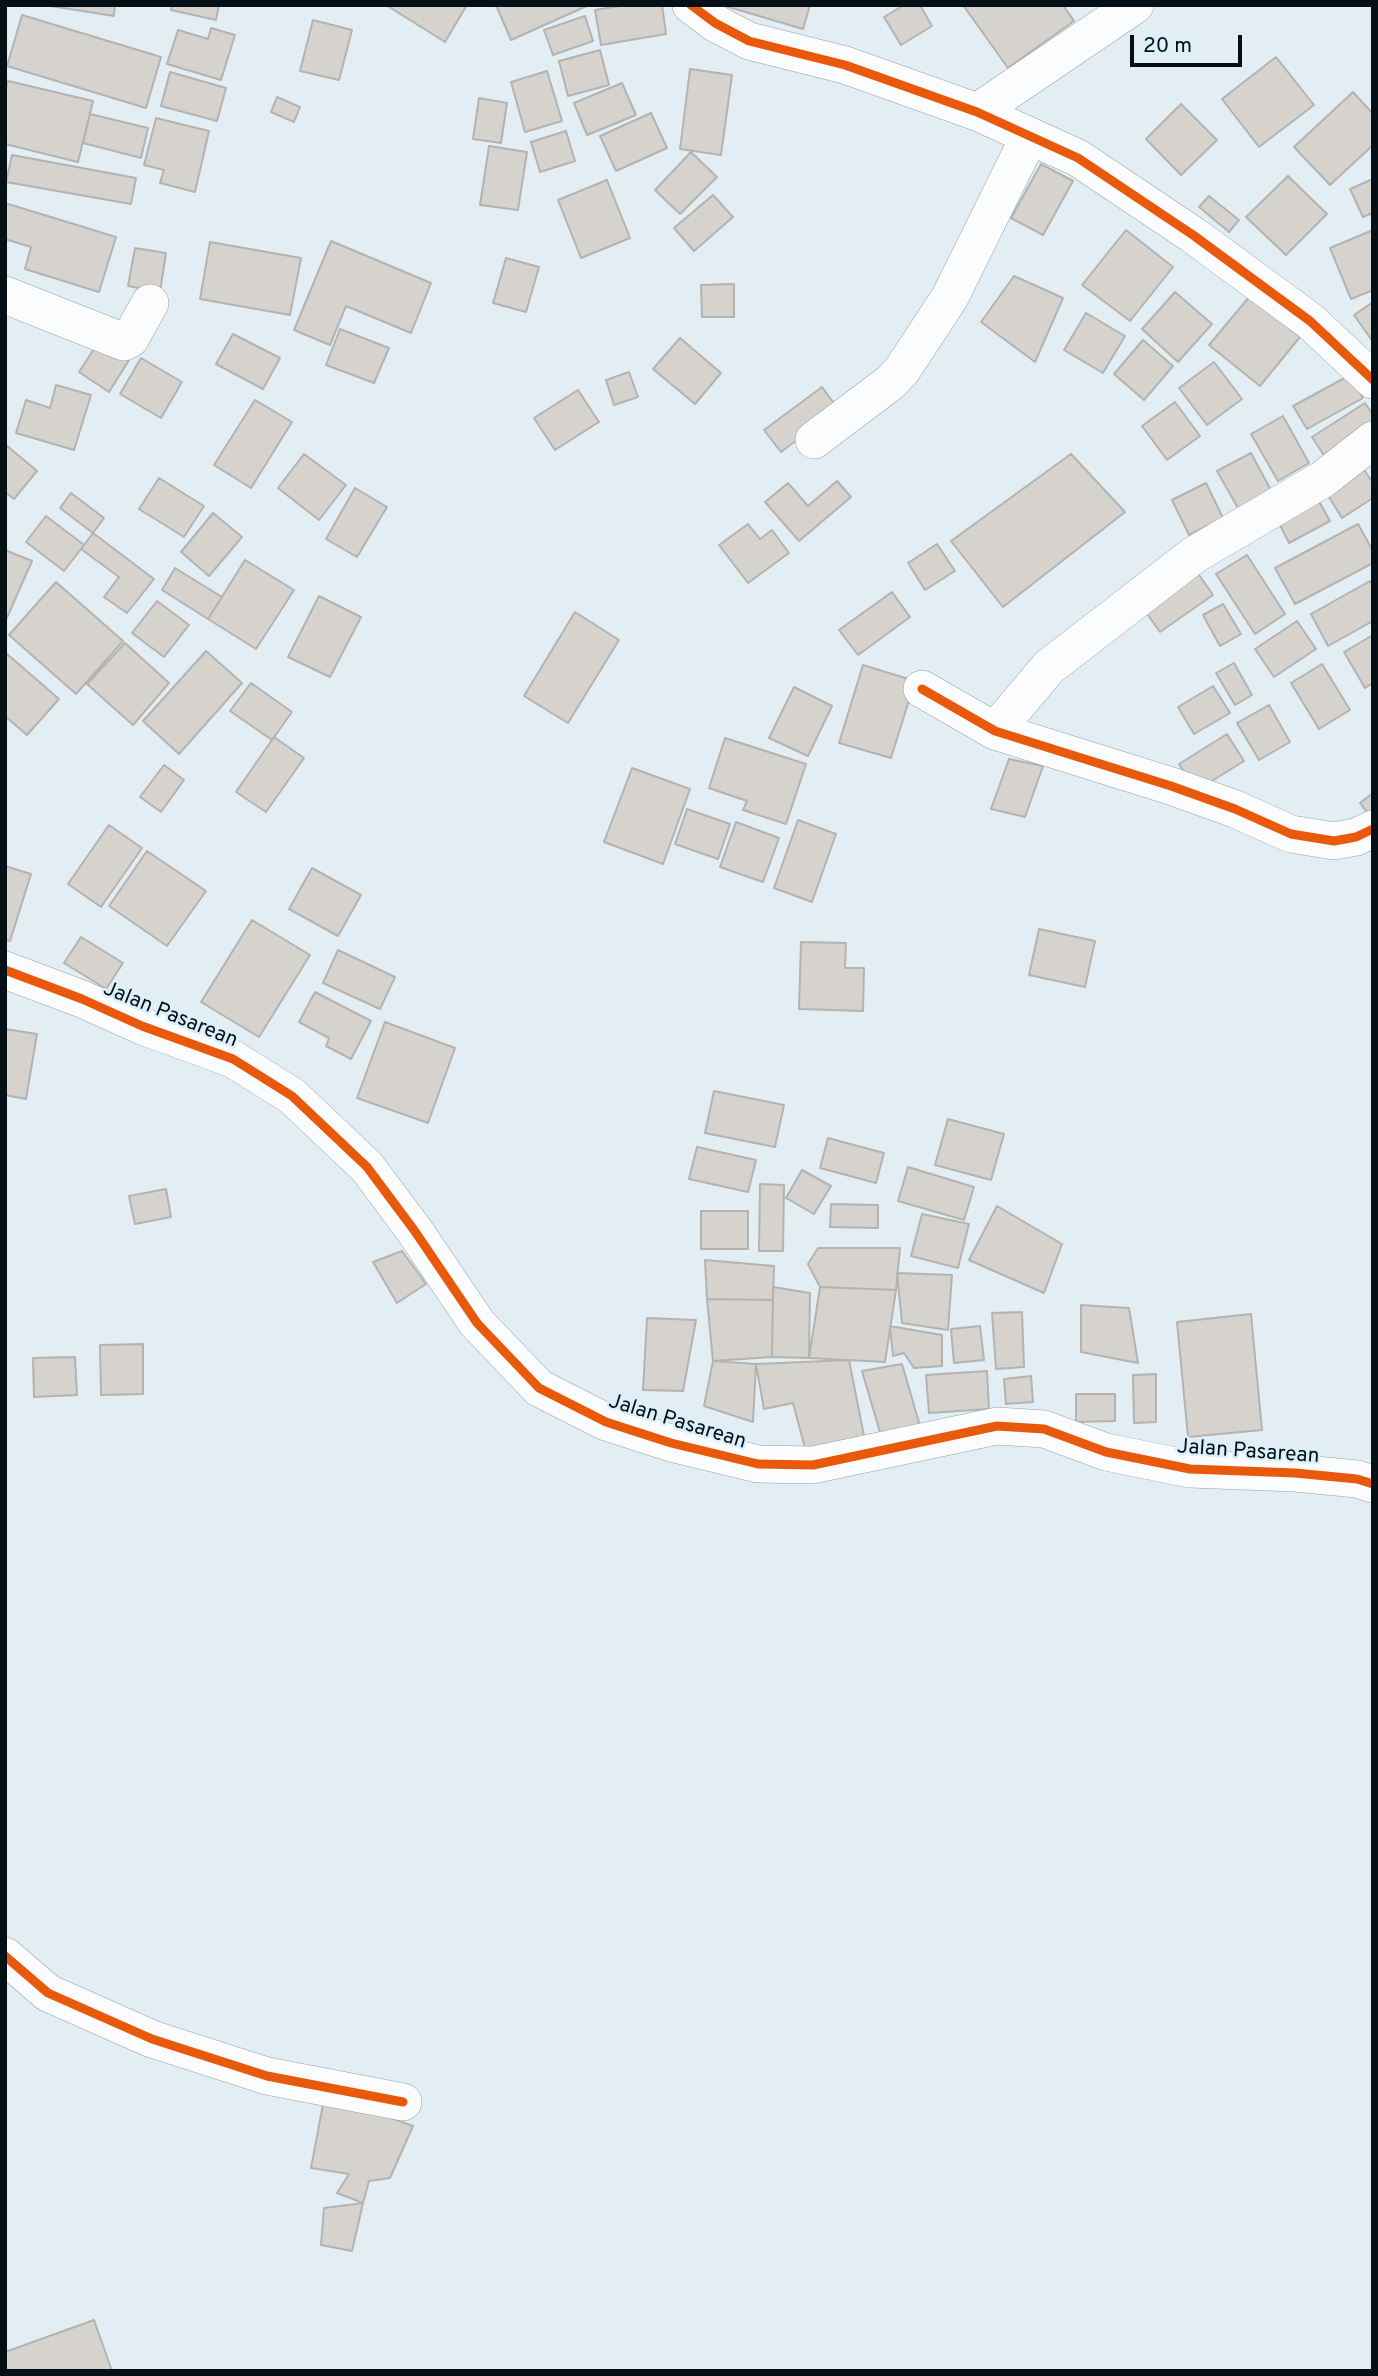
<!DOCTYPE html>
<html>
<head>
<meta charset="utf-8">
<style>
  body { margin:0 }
  #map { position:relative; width:1378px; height:2376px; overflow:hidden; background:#e2eef4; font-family:Overpass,sans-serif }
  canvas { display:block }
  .frame { position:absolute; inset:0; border:7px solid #041016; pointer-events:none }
  .scale { position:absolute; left:1130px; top:35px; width:112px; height:32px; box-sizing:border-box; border:4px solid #041016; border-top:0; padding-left:9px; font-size:21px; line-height:24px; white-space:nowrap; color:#041016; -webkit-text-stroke:5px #dbf0fb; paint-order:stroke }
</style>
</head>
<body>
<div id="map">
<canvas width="1378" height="2376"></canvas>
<div class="frame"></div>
<div class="scale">20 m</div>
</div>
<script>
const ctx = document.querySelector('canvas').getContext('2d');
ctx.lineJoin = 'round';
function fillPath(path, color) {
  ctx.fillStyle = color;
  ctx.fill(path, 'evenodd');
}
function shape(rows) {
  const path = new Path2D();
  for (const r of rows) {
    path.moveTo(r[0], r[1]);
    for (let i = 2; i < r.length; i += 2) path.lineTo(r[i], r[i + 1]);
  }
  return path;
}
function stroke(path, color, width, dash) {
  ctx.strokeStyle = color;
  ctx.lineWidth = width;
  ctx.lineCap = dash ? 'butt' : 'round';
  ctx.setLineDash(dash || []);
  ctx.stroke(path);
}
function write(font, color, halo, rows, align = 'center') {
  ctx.font = font + ' Overpass,sans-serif';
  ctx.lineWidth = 5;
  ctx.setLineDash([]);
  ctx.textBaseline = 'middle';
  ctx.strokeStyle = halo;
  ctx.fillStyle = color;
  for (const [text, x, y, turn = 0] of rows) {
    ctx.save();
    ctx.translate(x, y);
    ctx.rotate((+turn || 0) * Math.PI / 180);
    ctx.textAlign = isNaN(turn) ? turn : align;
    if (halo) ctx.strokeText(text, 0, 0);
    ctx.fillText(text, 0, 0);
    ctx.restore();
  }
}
const building = shape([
  [44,5,115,5,114,16,44,5],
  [172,5,219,5,216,20,171,10,172,5],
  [386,5,467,5,445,42,386,5],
  [496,5,589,5,511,40,496,5],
  [626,5,662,5,666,34,601,45,595,10,626,5],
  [722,5,810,5,803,29,722,5],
  [904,5,920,5,932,26,901,45,884,17,904,5],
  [963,5,1063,5,1074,21,1008,68,963,5],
  [22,15,161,57,146,108,7,66,22,15],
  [585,16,593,41,553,55,544,30,585,16],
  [313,20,352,30,339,80,300,71,313,20],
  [211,28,235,35,221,80,167,64,178,30,208,39,211,28],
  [600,50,609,85,568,96,559,61,600,50],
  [1276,57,1314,105,1259,147,1222,99,1276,57],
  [690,69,732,75,721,155,680,149,690,69],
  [547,71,562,121,525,132,511,82,547,71],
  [170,72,226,88,217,121,161,106,170,72],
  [8,81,93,101,78,162,5,144,5,91,8,81],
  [622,83,636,115,587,135,574,103,622,83],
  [1353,92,1373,114,1373,145,1330,185,1294,147,1353,92],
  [277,97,300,107,294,122,271,112,277,97],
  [479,98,507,103,501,143,473,139,479,98],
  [1181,104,1217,140,1181,175,1146,139,1181,104],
  [651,113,667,148,616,171,600,136,651,113],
  [90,114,148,128,141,158,83,143,90,114],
  [156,118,209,131,195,192,160,183,164,170,144,165,156,118],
  [566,131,575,161,540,172,531,142,566,131],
  [489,146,527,152,518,210,480,205,489,146],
  [691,152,717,177,680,214,655,190,691,152],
  [12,155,136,178,131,204,6,182,12,155],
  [1041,164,1073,181,1043,235,1011,218,1041,164],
  [1288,176,1327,214,1286,255,1246,217,1288,176],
  [1373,179,1373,213,1363,217,1350,189,1373,179],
  [607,180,630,238,581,258,558,200,607,180],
  [713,195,733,217,694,251,674,228,713,195],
  [1209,196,1239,220,1229,232,1199,207,1209,196],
  [5,203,116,237,99,292,25,269,31,247,5,239,5,203],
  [1126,230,1173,267,1130,321,1082,285,1126,230],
  [1373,230,1373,290,1351,299,1330,248,1373,230],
  [331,241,431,283,411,333,346,306,330,345,294,330,331,241],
  [210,242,301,258,290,315,200,299,210,242],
  [135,248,166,253,160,292,128,286,135,248],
  [506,258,539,267,526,312,493,303,506,258],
  [1014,276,1063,298,1035,362,981,322,1014,276],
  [734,284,734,317,702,317,701,285,734,284],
  [1175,292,1212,324,1178,362,1142,329,1175,292],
  [1250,296,1300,337,1260,386,1209,345,1250,296],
  [1373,302,1373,342,1354,315,1373,302],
  [1086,313,1125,336,1103,373,1064,350,1086,313],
  [340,329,389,348,374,383,326,365,340,329],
  [233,334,280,358,263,389,216,364,233,334],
  [101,338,131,357,109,392,79,372,101,338],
  [680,338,721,373,695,404,653,369,680,338],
  [1143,340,1173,366,1144,400,1114,374,1143,340],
  [141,358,182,382,161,418,120,394,141,358],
  [1214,362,1242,399,1207,425,1179,388,1214,362],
  [629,372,638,397,614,405,606,380,629,372],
  [1350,375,1363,398,1307,429,1293,406,1350,375],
  [56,385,91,395,74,450,16,433,26,400,50,408,56,385],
  [822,387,838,409,781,452,764,430,822,387],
  [578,390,599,422,555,450,534,418,578,390],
  [255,400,292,422,251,488,214,465,255,400],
  [1175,402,1200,436,1167,460,1142,426,1175,402],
  [1365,403,1373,415,1373,428,1325,457,1312,437,1365,403],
  [1283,416,1309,463,1278,481,1251,434,1283,416],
  [6,445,37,471,14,499,5,492,6,445],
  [1251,453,1272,492,1239,510,1217,471,1251,453],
  [304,454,346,485,319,520,278,488,304,454],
  [1071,454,1125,512,1003,607,951,541,1071,454],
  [1359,462,1373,483,1373,498,1342,518,1322,486,1359,462],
  [159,478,204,506,184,537,139,509,159,478],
  [837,481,851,497,799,541,765,502,788,483,808,506,837,481],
  [1206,483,1223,518,1189,535,1172,500,1206,483],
  [355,488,387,507,357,557,326,539,355,488],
  [71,493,104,518,93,533,60,508,71,493],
  [1315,494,1330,521,1289,543,1275,515,1315,494],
  [213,513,242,537,209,576,181,552,213,513],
  [46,516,84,545,64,571,26,542,46,516],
  [748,524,760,539,772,530,789,553,748,583,719,545,748,524],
  [1358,524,1373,551,1373,563,1295,604,1275,568,1358,524],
  [93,533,154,579,127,613,104,597,119,577,81,549,93,533],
  [937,544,955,571,925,590,908,563,937,544],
  [5,550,32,561,5,622,5,550],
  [1247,555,1285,614,1255,634,1216,574,1247,555],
  [245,560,294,590,256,649,208,619,245,560],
  [175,568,222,597,208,619,162,590,175,568],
  [1197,572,1213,595,1160,632,1143,608,1197,572],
  [1370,581,1373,586,1373,621,1328,646,1311,614,1370,581],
  [56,582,123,641,76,694,9,635,56,582],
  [892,592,910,617,858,655,839,630,892,592],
  [319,596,361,617,330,677,288,657,319,596],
  [157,601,189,625,164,657,132,633,157,601],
  [1223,604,1241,634,1220,646,1203,615,1223,604],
  [575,612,619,640,568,723,524,696,575,612],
  [1297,621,1316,649,1274,677,1255,649,1297,621],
  [1373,635,1373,683,1365,688,1344,652,1373,635],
  [125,643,169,683,133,725,87,684,125,643],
  [206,651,242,683,179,754,143,721,206,651],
  [7,654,59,699,27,735,5,716,5,656,7,654],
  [1234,663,1252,695,1235,705,1216,673,1234,663],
  [1322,664,1350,710,1319,729,1291,683,1322,664],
  [863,665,915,681,891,758,839,743,863,665],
  [251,683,292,712,272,740,230,711,251,683],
  [1213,686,1230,713,1194,734,1178,707,1213,686],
  [794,687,832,706,808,756,769,738,794,687],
  [1269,705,1290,742,1259,760,1237,723,1269,705],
  [1227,734,1244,761,1196,791,1179,764,1227,734],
  [274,737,304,758,266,812,236,792,274,737],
  [725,738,806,764,786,824,743,810,747,801,709,788,725,738],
  [1009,759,1043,766,1025,817,991,809,1009,759],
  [164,765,184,780,161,812,140,797,164,765],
  [632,768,690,789,663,864,604,842,632,768],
  [1373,793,1373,819,1372,819,1360,803,1373,793],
  [687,809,730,824,718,859,675,844,687,809],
  [798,820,836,834,812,902,774,888,798,820],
  [736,822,779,838,763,882,720,867,736,822],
  [109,825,142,848,101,907,68,884,109,825],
  [147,851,206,891,167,946,109,906,147,851],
  [5,866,31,874,10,941,5,940,5,866],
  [312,868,361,895,338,936,289,909,312,868],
  [252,920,310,955,259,1037,201,1002,252,920],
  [1039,929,1095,941,1085,987,1029,975,1039,929],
  [81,937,123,963,106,989,64,963,81,937],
  [801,942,846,943,845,968,864,968,863,1011,799,1009,801,942],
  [338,950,395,977,380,1009,323,983,338,950],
  [315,992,371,1021,351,1059,326,1046,329,1038,299,1022,315,992],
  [385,1022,455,1048,428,1123,357,1098,385,1022],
  [5,1029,37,1034,26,1099,5,1095,5,1029],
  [714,1091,784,1105,775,1147,705,1133,714,1091],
  [948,1119,1004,1134,991,1180,935,1165,948,1119],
  [828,1138,884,1153,876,1183,820,1168,828,1138],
  [697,1147,756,1160,748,1192,689,1179,697,1147],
  [908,1167,974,1187,964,1220,898,1201,908,1167],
  [802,1170,831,1186,814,1214,786,1198,802,1170],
  [760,1184,784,1185,783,1251,759,1251,760,1184],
  [166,1189,171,1217,135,1224,129,1196,166,1189],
  [831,1204,878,1205,878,1228,830,1227,831,1204],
  [997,1206,1062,1244,1044,1293,969,1260,997,1206],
  [701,1211,748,1211,748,1249,701,1249,701,1211],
  [922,1214,969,1224,958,1268,911,1256,922,1214],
  [818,1248,900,1248,896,1290,820,1287,808,1264,818,1248],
  [402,1251,426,1284,397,1303,373,1262,402,1251],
  [705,1260,774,1266,773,1300,707,1299,705,1260],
  [897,1273,952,1275,948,1330,902,1323,897,1273],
  [773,1287,810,1293,809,1358,772,1357,773,1287],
  [820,1287,896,1290,885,1362,809,1358,820,1287],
  [707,1299,773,1300,772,1357,713,1361,707,1299],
  [1081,1305,1129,1308,1138,1363,1081,1352,1081,1305],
  [1022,1312,1024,1367,996,1369,992,1313,1022,1312],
  [1251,1314,1262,1430,1188,1437,1177,1322,1251,1314],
  [647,1318,696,1320,683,1391,643,1390,647,1318],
  [890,1326,942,1335,942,1366,914,1368,904,1353,893,1356,890,1326],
  [980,1326,984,1360,954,1363,951,1329,980,1326],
  [143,1344,143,1394,101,1395,100,1345,143,1344],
  [75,1357,77,1395,34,1397,33,1358,75,1357],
  [849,1360,865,1441,805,1448,793,1403,764,1409,756,1364,849,1360],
  [713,1361,756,1364,753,1422,704,1406,713,1361],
  [902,1364,920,1426,882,1439,862,1371,902,1364],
  [987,1371,989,1409,929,1413,926,1375,987,1371],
  [1156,1374,1156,1422,1134,1423,1133,1375,1156,1374],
  [1031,1376,1033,1402,1006,1404,1004,1379,1031,1376],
  [1076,1394,1115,1394,1115,1421,1076,1422,1076,1394],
  [325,2094,413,2126,390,2178,369,2181,363,2203,337,2193,349,2174,311,2168,325,2094],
  [363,2203,352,2251,321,2245,324,2208,363,2203],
  [94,2320,112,2371,6,2371,5,2352,94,2320]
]);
fillPath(building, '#d6d2ce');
stroke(building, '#b3b3b1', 2);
const minor = shape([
  [691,5,715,23,749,41,845,65,977,112,1078,158,1193,235,1310,321,1373,380],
  [977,112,1135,5],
  [5,295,124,342,130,339,150,303],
  [814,440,891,382,902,370,950,297,1029,137],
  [922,689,995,731,1171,786,1235,809,1291,834,1334,841,1356,837,1373,829],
  [995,731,1049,667,1194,555,1323,479,1373,440],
  [5,970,82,999,142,1026,233,1059,292,1096,367,1167,414,1230,477,1323,539,1388,606,1422,671,1443,758,1464,813,1465,997,1426,1044,1429,1106,1452,1190,1469,1295,1473,1357,1479,1373,1484],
  [5,1956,48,1993,152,2039,267,2076,403,2102]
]);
stroke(minor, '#96a1a7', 38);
stroke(minor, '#fbfcfd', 37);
stroke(shape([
  [691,5,715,23,749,41,845,65,977,112,1078,158,1193,235,1310,321,1373,380],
  [922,689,995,731,1171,786,1235,809,1291,834,1334,841,1356,837,1373,829],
  [5,970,82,999,142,1026,233,1059,292,1096,367,1167,414,1230,477,1323,539,1388,606,1422,671,1443,758,1464,813,1465,997,1426,1044,1429,1106,1452,1190,1469,1295,1473,1357,1479,1373,1484],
  [5,1956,48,1993,152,2039,267,2076,403,2102]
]), '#e8590c', 9);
write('21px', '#041016', '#dbf0fb', [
  ["Jalan Pasarean",170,1016,22],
  ["Jalan Pasarean",677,1423,17],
  ["Jalan Pasarean",1248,1453,4]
]);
</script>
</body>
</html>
